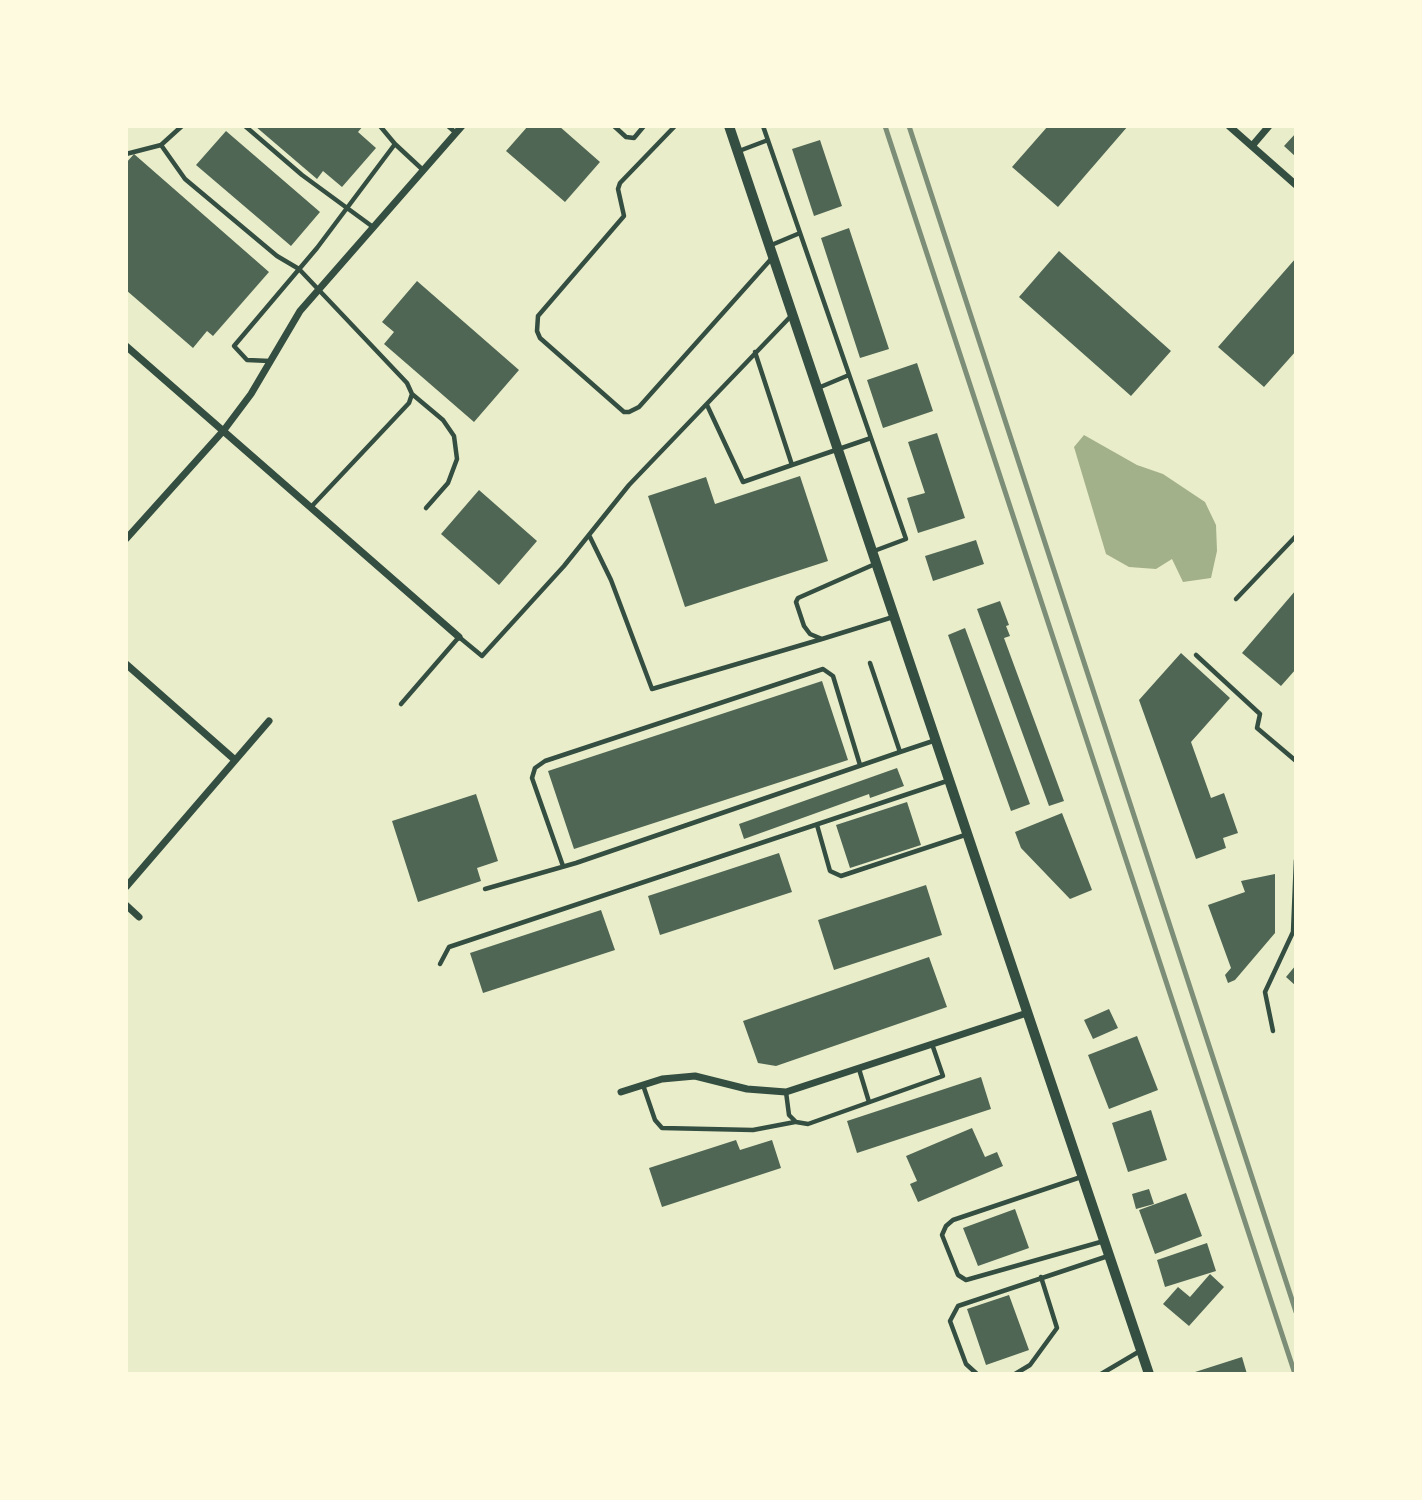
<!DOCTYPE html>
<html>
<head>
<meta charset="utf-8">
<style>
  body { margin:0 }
  #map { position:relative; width:1422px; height:1500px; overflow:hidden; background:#e9edc9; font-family:"Times New Roman",serif }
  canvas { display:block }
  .frame { position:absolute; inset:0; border:128px solid #fefae0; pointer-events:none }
</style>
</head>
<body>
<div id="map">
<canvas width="1422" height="1500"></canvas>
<div class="frame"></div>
</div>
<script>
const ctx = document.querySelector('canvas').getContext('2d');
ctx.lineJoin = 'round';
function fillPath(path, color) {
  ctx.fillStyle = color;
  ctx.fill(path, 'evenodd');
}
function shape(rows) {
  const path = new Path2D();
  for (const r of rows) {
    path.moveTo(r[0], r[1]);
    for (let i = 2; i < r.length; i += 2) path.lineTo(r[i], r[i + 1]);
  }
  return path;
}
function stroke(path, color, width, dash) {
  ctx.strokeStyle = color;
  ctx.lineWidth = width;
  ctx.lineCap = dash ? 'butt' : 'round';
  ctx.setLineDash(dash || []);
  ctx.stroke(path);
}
fillPath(shape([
  [1084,435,1137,465,1163,474,1205,502,1216,525,1217,551,1211,578,1183,582,1172,559,1156,569,1129,567,1106,554,1074,447]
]), '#a3b18a');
fillPath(shape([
  [255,126,363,126,358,132,376,148,342,187,323,171,317,179],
  [528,126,559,126,600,162,565,202,506,151],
  [1048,126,1128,126,1058,207,1012,167],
  [226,131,320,212,291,246,196,165],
  [1296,133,1296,157,1284,146],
  [820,140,842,206,814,216,792,149],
  [134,154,269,272,213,336,207,331,193,348,126,290,126,163],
  [849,228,889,349,860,358,821,238],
  [1059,251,1171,351,1131,396,1019,297],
  [1296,258,1296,351,1264,387,1218,347],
  [417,281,519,370,474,422,384,344,394,332,382,322],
  [917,363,933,411,883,428,867,380],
  [937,433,965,518,918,533,907,498,925,493,908,442],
  [800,476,828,561,685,607,648,496,706,477,715,504],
  [479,490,537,541,499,585,441,534],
  [976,540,984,564,933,581,925,556],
  [1296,590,1296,669,1281,686,1242,653],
  [1000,601,1009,625,1006,626,1010,636,1004,638,1064,801,1049,806,977,609],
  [965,628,1030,804,1011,811,948,635],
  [1181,653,1230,698,1191,742,1211,798,1224,793,1238,833,1223,838,1226,848,1196,859,1139,700],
  [822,681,848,760,574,849,548,771],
  [897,768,904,786,870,798,869,794,744,839,739,824],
  [476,794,498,861,477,868,481,881,418,902,392,821],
  [907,802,921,845,850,868,836,825],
  [1062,813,1092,890,1070,899,1021,848,1015,832],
  [779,853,792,892,660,935,648,896],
  [1275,874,1275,933,1235,980,1228,983,1225,975,1231,968,1208,905,1245,892,1241,881],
  [926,885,942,935,834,970,818,920],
  [601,910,615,950,483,993,470,953],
  [929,957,947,1007,776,1066,758,1063,743,1021],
  [1296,965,1296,986,1286,977],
  [1109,1009,1118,1028,1093,1039,1084,1020],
  [1137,1036,1158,1090,1109,1109,1088,1055],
  [981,1077,991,1109,857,1153,847,1121],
  [1151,1110,1167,1160,1128,1172,1112,1123],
  [972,1128,985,1157,997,1152,1003,1166,918,1202,910,1184,917,1181,906,1156],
  [736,1140,740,1150,772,1140,781,1168,662,1207,649,1168],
  [1149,1189,1154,1204,1136,1209,1132,1194],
  [1186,1193,1202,1236,1155,1254,1139,1210],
  [1015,1209,1029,1248,978,1266,963,1228],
  [1207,1243,1216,1271,1165,1287,1157,1260],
  [1210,1274,1224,1287,1189,1326,1163,1304,1178,1287,1190,1297],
  [1009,1295,1029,1350,986,1365,967,1309],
  [1242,1357,1247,1374,1192,1374,1192,1373]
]), '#4f6655');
stroke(shape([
  [245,126,302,175,373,227],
  [380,126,395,144],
  [448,126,456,133],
  [614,126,626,137,634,138,644,126],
  [675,126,620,183,618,189,624,216,538,316,537,331,540,338,624,412,629,412,639,407,772,258],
  [763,126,906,539,874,551],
  [161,145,185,179,277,256,299,269,407,383,412,394,409,403,312,506],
  [739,151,768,140],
  [126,154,161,145,182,126],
  [769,246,800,233],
  [755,352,792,465,871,438],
  [270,361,247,360,234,346,317,248,395,144,423,170],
  [818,388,849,375],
  [412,394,443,420,454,436,457,459,448,483,426,508],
  [707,405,743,482,792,465],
  [589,535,611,580,652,689,822,639],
  [875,564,798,598,796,602,804,626,810,634,822,639,893,617],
  [1236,599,1296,536],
  [1196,655,1260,714,1257,728,1296,761],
  [870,663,900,752,933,741],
  [401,704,459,637,482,656,564,566,629,485,791,316],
  [817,825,830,871,841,876,965,835],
  [563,866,532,778,535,768,545,761,823,669,833,676,860,765],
  [485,889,576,863,900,752],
  [440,964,449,947,947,781],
  [1273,1031,1265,992,1293,932,1296,860],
  [859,1069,869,1102],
  [643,1085,655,1120,662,1128,753,1130,795,1122],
  [786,1092,789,1115,796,1122,808,1124,943,1076,932,1044],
  [1081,1177,953,1220,946,1226,942,1235,958,1275,966,1280,1104,1241],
  [977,1374,966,1364,950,1321,958,1306,1108,1256],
  [1015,1374,1030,1365,1057,1328,1041,1277],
  [1101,1374,1140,1351]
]), '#344e41', 4.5);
stroke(shape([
  [1229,126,1296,185],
  [1252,146,1269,126],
  [126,346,459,637],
  [126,539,224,430,251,394,300,311,462,126],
  [126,664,235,760],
  [126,887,269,721],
  [126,905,139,917],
  [621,1092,662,1079,695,1076,747,1089,786,1092,1027,1013]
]), '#344e41', 7);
stroke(shape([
  [729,126,1149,1374]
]), '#344e41', 10);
stroke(shape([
  [885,126,1295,1374],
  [909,126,1296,1312]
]), '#7c8e77', 5);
</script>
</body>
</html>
